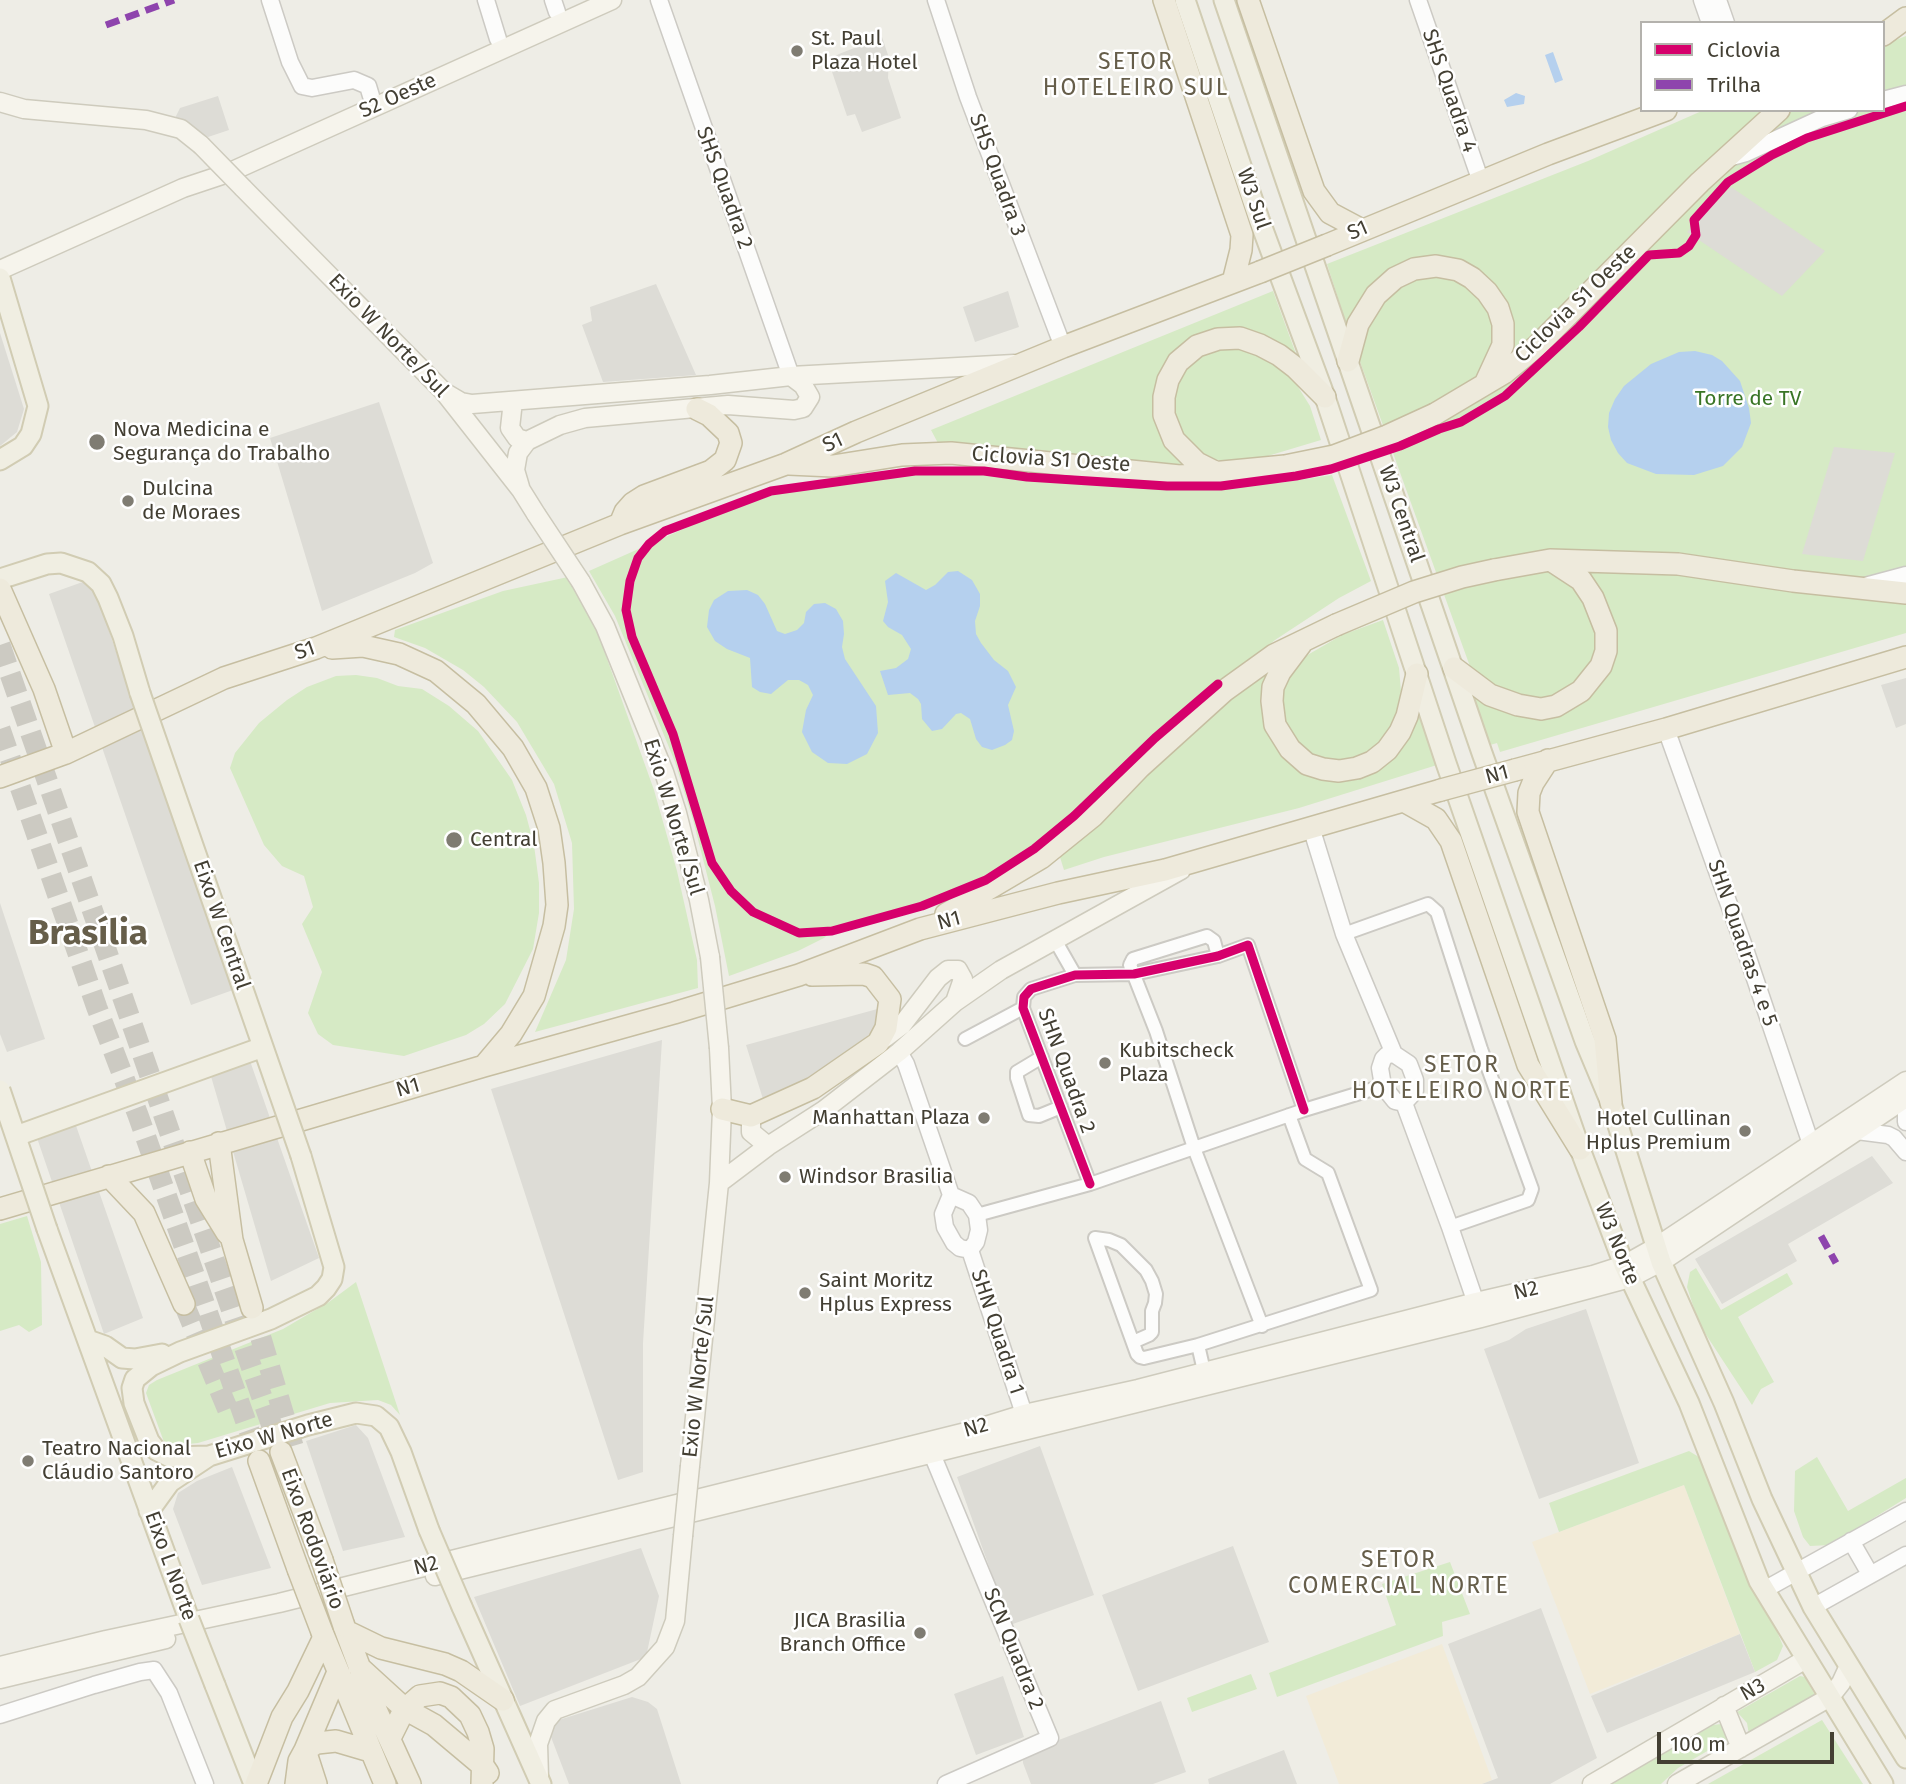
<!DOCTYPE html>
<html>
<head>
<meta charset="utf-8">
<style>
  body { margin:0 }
  #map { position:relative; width:1906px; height:1784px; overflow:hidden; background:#eeede6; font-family:"Fira Sans",sans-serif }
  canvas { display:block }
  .legend { position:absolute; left:1640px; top:21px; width:245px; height:91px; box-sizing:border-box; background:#fff; border:2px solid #b4b2ad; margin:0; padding:9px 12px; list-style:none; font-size:21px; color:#433f33 }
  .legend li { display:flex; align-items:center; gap:14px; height:35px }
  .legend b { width:35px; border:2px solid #b4b2ad }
  .scale { position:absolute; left:1657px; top:1732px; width:177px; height:32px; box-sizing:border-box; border:4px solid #433f33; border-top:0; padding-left:9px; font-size:21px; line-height:24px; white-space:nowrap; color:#433f33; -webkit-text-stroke:5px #fff; paint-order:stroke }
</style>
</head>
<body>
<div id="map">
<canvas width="1906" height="1784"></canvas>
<ul class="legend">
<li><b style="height:9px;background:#d6006c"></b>Ciclovia</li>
<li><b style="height:9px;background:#8e44ad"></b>Trilha</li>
</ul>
<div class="scale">100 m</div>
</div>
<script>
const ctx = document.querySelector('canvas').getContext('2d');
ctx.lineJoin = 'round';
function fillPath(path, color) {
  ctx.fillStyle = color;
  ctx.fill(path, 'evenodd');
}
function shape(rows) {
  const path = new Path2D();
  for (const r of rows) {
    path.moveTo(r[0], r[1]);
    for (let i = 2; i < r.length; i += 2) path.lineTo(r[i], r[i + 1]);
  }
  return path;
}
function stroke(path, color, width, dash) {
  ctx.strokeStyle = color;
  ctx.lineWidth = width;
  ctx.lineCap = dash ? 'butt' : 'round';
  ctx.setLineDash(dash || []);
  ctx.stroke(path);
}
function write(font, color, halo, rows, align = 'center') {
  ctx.font = font + ' "Fira Sans",sans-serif';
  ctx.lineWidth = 5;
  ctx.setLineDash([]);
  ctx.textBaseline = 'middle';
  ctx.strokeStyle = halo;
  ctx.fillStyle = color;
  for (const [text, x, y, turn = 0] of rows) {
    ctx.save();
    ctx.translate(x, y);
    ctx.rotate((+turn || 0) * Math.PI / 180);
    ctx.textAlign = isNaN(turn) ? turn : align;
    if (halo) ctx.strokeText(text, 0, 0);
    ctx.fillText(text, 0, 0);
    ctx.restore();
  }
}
fillPath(shape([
  [1684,1485,1740,1634,1590,1694,1532,1542],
  [1442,1644,1492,1780,1482,1784,1339,1784,1306,1696]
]), '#f2ebd8');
fillPath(shape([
  [1906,36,1906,633,1500,752,1497,743,1490,745,1473,694,1481,697,1345,320,1327,264,1588,161,1704,110,1883,110,1883,45],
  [1273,291,1299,362,1271,339,1238,327,1216,330,1162,380,1187,466,939,445,931,430],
  [1213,346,1231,346,1254,351,1276,364,1295,382,1310,406,1321,440,1261,458,1237,462,1210,459,1195,451,1181,435,1174,414,1172,395,1177,376],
  [929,469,988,470,1160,479,1279,483,1332,475,1371,581,1339,598,1275,640,1155,738,1102,790,1034,849,986,880,922,906,832,931,824,938,798,951,729,976,715,906,693,820,675,762,615,616,589,571,724,511,773,495,852,477],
  [568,577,596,628,654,790,677,871,697,960,698,988,535,1032,566,960,574,909,572,843,554,784,517,722,484,687,463,670,425,648,394,637,395,630,503,591],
  [1383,620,1399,668,1401,691,1397,713,1390,734,1361,758,1345,762,1313,758,1288,732,1282,714,1281,694,1287,676,1304,657,1342,635],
  [1273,665,1274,744,1365,773,1417,705,1437,765,1299,808,1104,857,1064,870,1059,854,1231,698],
  [356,675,377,678,398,686,422,689,449,706,478,731,512,780,526,815,534,845,539,883,539,913,533,949,505,1004,484,1024,466,1035,404,1056,333,1045,318,1034,308,1013,322,972,302,924,313,907,304,876,282,866,264,845,230,768,235,753,259,723,287,700,307,687,336,676],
  [27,1216,41,1262,42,1325,29,1332,19,1325,0,1331,0,1224],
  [1696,1268,1721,1310,1787,1273,1793,1284,1738,1317,1774,1382,1761,1389,1752,1405,1699,1324,1687,1287,1690,1272],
  [356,1282,400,1415,391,1405,378,1400,330,1403,198,1443,170,1446,164,1442,146,1393,149,1385,157,1380,283,1329,329,1302],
  [1689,1451,1707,1462,1783,1646,1777,1660,1755,1672,1684,1485,1559,1532,1549,1503],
  [1817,1457,1848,1511,1906,1478,1906,1498,1830,1545,1810,1546,1803,1537,1794,1511,1795,1471],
  [1450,1562,1470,1614,1442,1622,1443,1636,1277,1697,1269,1673,1396,1625,1382,1584],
  [1251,1674,1257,1689,1192,1712,1187,1698],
  [1800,1676,1805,1677,1815,1695,1749,1735,1747,1723,1737,1712],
  [1822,1720,1863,1784,1708,1784],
  [1721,1724,1726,1726,1728,1739,1678,1768,1661,1784,1608,1784,1713,1725]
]), '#d6eac5');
fillPath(shape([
  [882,37,889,58,888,78,901,118,862,132,855,114,847,116,828,60,839,54],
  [218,96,229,130,208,137,175,118,180,108],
  [1731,187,1825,251,1782,296,1687,232],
  [656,284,696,375,603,382,582,325,592,321,590,307],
  [1008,291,1019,327,975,342,963,307],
  [0,333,24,409,17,432,0,446],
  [379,402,433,563,415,573,322,611,270,438],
  [1834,447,1895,453,1863,561,1802,554],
  [91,579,233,990,191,1005,49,594],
  [1906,678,1906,724,1896,728,1881,685],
  [0,903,45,1039,7,1052,0,1034],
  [881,1008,878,1026,842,1060,825,1071,763,1099,746,1045],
  [662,1040,643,1343,643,1472,618,1480,491,1089],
  [249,1058,319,1258,271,1281,210,1073],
  [73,1117,143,1318,104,1334,35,1132],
  [1872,1156,1893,1183,1788,1244,1797,1261,1722,1304,1695,1259],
  [1586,1309,1639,1463,1539,1499,1484,1349,1509,1340,1526,1329],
  [356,1425,368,1438,405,1537,343,1551,306,1441],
  [1040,1446,1094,1595,1010,1625,957,1477],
  [232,1467,271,1568,202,1585,173,1509,178,1493,197,1481],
  [1233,1546,1269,1642,1138,1691,1102,1595],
  [641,1548,659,1596,646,1657,520,1706,474,1597],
  [1541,1608,1597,1758,1550,1784,1482,1784,1498,1778,1448,1644],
  [1740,1634,1755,1672,1607,1733,1591,1696],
  [1003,1676,1024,1737,976,1755,954,1694],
  [632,1697,648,1702,657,1709,681,1784,569,1784,546,1724],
  [1161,1701,1186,1772,1153,1784,1031,1784,1023,1763,1023,1758,1030,1751],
  [1284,1750,1297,1784,1209,1784,1208,1779]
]), '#dddcd6');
fillPath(shape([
  [1553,52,1563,80,1555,83,1545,55],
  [1516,93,1525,96,1524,104,1507,107,1504,100],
  [1695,351,1712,355,1722,361,1740,381,1749,408,1751,423,1742,447,1723,466,1694,475,1656,474,1627,463,1618,453,1611,440,1608,427,1609,413,1615,399,1624,386,1651,364,1679,352],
  [958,571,972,580,980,594,980,606,975,621,976,634,981,643,994,660,1008,671,1016,687,1008,705,1014,731,1012,740,1005,745,992,750,982,747,976,739,970,719,961,713,956,714,942,729,932,731,922,719,921,704,918,699,910,693,888,695,880,671,896,668,908,659,911,649,902,635,888,627,883,621,888,602,885,581,896,573,926,590,935,585,948,572],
  [747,590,758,595,765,604,777,631,785,634,797,630,804,623,806,612,814,604,825,603,836,609,843,621,844,634,842,647,845,659,876,706,878,733,867,754,847,764,828,763,812,752,802,732,806,710,813,695,808,685,799,680,788,680,771,694,760,692,752,687,750,658,727,649,715,641,707,627,709,610,714,600,728,591]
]), '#b5d0ee');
stroke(shape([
  [0,645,281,1452],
  [0,729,97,1008,138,1115,259,1459],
  [184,1304,230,1415],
  [252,1308,293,1446]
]), '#cccac2', 21, [21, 10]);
const minor = shape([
  [1344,934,1428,904,1437,912,1481,1049,1532,1189,1528,1200,1450,1227],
  [1055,940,1075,975],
  [1218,956,1214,941,1207,936,1133,959,1130,965,1156,1031,1194,1148,1262,1326],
  [965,1039,1023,1008],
  [1042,1057,1017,1072,1017,1078,1029,1115,1039,1116,1061,1107],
  [1090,1184,1023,1008,1024,997,1031,989,1075,975,1134,974,1218,956,1248,945,1304,1110],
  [977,1215,1090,1184,1304,1110,1383,1086],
  [1133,1342,1149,1335,1152,1332,1152,1311,1155,1303,1156,1294,1152,1281,1146,1270,1121,1245,1109,1240,1095,1238,1137,1354,1140,1357,1144,1358,1198,1345],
  [1204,1371,1198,1345,1371,1290,1328,1173,1305,1159,1289,1115]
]);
const tertiary = shape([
  [270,0,290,62,302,86,312,88,354,80,368,86,371,96],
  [486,0,498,39],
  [553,0,557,12],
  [659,0,791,376],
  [936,0,968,97,1063,347],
  [1418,0,1481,182],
  [1702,0,1710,23],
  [1718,0,1726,23],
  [1883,100,1906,94],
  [1728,158,1746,153,1822,118,1849,110],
  [1865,586,1906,575],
  [1666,729,1745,949,1815,1156],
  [1311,827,1344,934,1394,1054],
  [899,1052,906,1064,951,1195],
  [1394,1054,1409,1064,1415,1080,1415,1091,1404,1103,1395,1101,1383,1086,1380,1068,1383,1059,1387,1055,1394,1054],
  [1404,1103,1450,1227,1479,1312],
  [1906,1108,1906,1122],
  [1857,1131,1888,1135,1894,1138,1906,1152],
  [951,1195,969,1203,977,1215,979,1230,976,1242,970,1250],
  [951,1195,943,1214,945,1227,954,1243,960,1248,970,1250],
  [970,1250,1024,1414],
  [932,1454,1050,1738,946,1784],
  [1851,1541,1870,1574],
  [1764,1590,1906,1511],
  [1813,1607,1906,1555],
  [0,1715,94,1685,140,1672,154,1670,169,1693,205,1784]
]);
const secondary = shape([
  [0,102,24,109,146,120,181,129,201,145],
  [243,188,444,392,521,490,536,514],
  [0,270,183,188,228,173,612,0],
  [444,392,461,402,472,404,710,385,791,376,1014,364],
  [513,401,510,428,517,438,527,441],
  [520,487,515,470,518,453,527,441,560,425,585,418,728,405,794,410,803,408,810,397,803,385,791,376],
  [581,582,605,626,664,772,677,813,699,900,710,957],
  [878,1043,902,1025,938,978,948,970,958,970,963,979,955,1002],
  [751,1116,751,1132,768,1146],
  [719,1183,768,1146,824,1110,899,1052,955,1002,1001,970,1181,870],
  [690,1466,719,1183,722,1109,719,1048],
  [435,1576,1481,1318,1630,1278,1661,1262,1906,1098],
  [0,1666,106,1640,279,1603,966,1432,1024,1414,1138,1389,1476,1302,1593,1275,1624,1265,1656,1247,1906,1081],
  [0,1679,166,1639],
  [1724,1706,1741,1748],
  [539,1777,538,1744,546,1721,555,1710,624,1685,638,1677,665,1647,675,1621,683,1536],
  [1592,1784,1806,1659],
  [1677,1784,1830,1697,1841,1683,1848,1668]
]);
const primary = shape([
  [1185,0,1259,219,1325,397,1446,763,1580,1149,1624,1265,1689,1403,1759,1581,1883,1784],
  [1224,0,1482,753,1585,1041,1611,1103,1661,1262,1724,1403,1762,1499,1813,1607,1906,1758],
  [0,278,38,406,31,434,23,446,0,460],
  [0,579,47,564,61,563,88,572,101,584,108,598,123,636,140,693],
  [301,1156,334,1267,332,1279,326,1288,318,1296,271,1319,180,1352,151,1366,135,1379,132,1388,134,1403,149,1441,156,1450,170,1457,209,1456,308,1425,356,1413,376,1416,389,1427,401,1452,429,1530],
  [47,1229,189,1619],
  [88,1340,105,1346,122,1358,135,1359,162,1354],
  [149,1511,170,1482,209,1456],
  [462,1607,541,1784],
  [215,1685,254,1784]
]);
const trunk = shape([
  [1164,0,1242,235,1241,250,1233,282],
  [1248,0,1314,191,1330,213,1362,230],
  [1883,35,1906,18],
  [1327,245,1548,154,1666,110],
  [1348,361,1358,324,1376,295,1395,278,1414,269,1436,266,1458,270,1472,278,1487,292,1498,308,1503,324,1503,345,1485,384],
  [1435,414,1504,373,1537,346,1700,182,1779,110],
  [789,464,833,466,902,455,951,453,1180,476,1285,466],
  [1217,473,1197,463,1174,440,1164,415,1164,397,1168,380,1178,362,1197,346,1218,339,1240,338,1260,345,1279,355,1296,368,1325,397],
  [620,524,625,512,633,503,644,496,711,471,725,460,731,443,728,433,709,415,697,409],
  [1494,570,1550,560,1678,564,1793,581,1906,593],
  [0,589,44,689,66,753],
  [1301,644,1280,672,1273,687,1272,701,1275,725,1290,749,1307,764,1323,769,1339,771,1357,768,1372,762,1387,750,1400,732,1407,716,1417,674],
  [332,648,363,646,399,654,436,671,476,704,513,748,536,788,549,828,554,863,557,905,554,926,534,996,511,1034,484,1066],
  [1454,668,1490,695,1518,705,1541,709,1556,706,1581,691,1601,666,1606,651,1606,631,1593,598,1581,580,1552,561],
  [1548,760,1533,783,1529,793,1528,812,1605,1039,1611,1103],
  [1515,770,1666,729,1906,657],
  [0,777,66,753,224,678,316,648,620,524,786,464,856,432,1063,347,1260,272],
  [1404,801,1436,819,1451,841,1528,1065,1580,1149],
  [946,914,1041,858,1093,816,1140,767,1224,691,1274,655,1336,625],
  [722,1109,751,1116,813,1088,878,1043,886,1028,890,999,873,977,864,974,812,975],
  [219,1143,232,1240,252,1308],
  [190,1152,206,1199,227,1233],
  [109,1176,144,1213,184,1304],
  [0,1209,484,1066,674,1013,799,975,920,929,1058,893,1165,870,1441,790],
  [281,1452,322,1560],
  [259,1461,298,1569],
  [344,1626,373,1703,410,1784],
  [346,1631,381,1648,445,1664,461,1671,503,1700],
  [322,1632,385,1784],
  [359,1667,405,1709,434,1725,484,1767,488,1773],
  [390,1738,404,1710,420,1696,440,1693,451,1697,470,1715,478,1732,483,1749,482,1784],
  [256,1784,282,1717,298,1691,324,1637],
  [296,1784,299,1761,305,1750,317,1743,336,1741,370,1751],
  [316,1784,305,1750,338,1672]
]);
stroke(minor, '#cccac4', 16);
stroke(tertiary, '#cccac4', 19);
stroke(secondary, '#cecbbd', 21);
stroke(primary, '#d1ccb3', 23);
stroke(trunk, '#c6bea1', 24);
stroke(minor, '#fcfcfb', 12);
stroke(tertiary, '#fcfcfb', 16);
stroke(secondary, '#f6f4ec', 18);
stroke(primary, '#f0eee2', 19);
stroke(trunk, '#eeeadc', 21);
const secondaryBridge = shape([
  [201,145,243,188],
  [536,514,581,582],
  [710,957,719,1048],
  [683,1536,690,1466]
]);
const primaryBridge = shape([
  [140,693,301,1156],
  [0,1090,47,1229],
  [16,1136,263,1047],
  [429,1530,462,1607],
  [189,1619,215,1685]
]);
const trunkBridge = shape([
  [1260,272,1327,245],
  [1285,466,1334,456,1387,436,1435,414],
  [1336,625,1414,592,1462,577,1494,570],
  [1441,790,1515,770],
  [322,1560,344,1626],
  [298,1569,322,1632]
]);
stroke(secondaryBridge, '#cecbbd', 21, []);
stroke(primaryBridge, '#d1ccb3', 23, []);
stroke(trunkBridge, '#c6bea1', 24, []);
stroke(secondaryBridge, '#f6f4ec', 18);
stroke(primaryBridge, '#f0eee2', 19);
stroke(trunkBridge, '#eeeadc', 21);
stroke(shape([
  [106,25,174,0],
  [1821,1236,1836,1263]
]), '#8e44ad', 7, [14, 7]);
stroke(shape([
  [1218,684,1155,738,1074,816,1034,849,986,880,922,906,832,931,799,933,753,912,731,891,712,863,673,734,632,637,626,610,630,581,638,558,649,544,665,531,771,491,915,471,984,471,1027,477,1167,486,1221,486,1296,476,1331,469,1400,446,1439,429,1461,422,1505,396,1579,327,1649,255,1679,253,1689,246,1696,235,1694,220,1728,182,1772,155,1807,138,1906,106],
  [1090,1184,1023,1008,1024,997,1031,989,1075,975,1134,974,1218,956,1248,945,1304,1110]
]), '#d6006c', 9);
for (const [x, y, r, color] of [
  [797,51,7,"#7f7c72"],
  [97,442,9,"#7f7c72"],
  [128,501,7,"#7f7c72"],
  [454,840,9,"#7f7c72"],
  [1105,1063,7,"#7f7c72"],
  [984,1118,7,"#7f7c72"],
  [1745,1131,7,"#7f7c72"],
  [785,1177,7,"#7f7c72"],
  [805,1293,7,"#7f7c72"],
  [28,1461,7,"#7f7c72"],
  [920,1633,7,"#7f7c72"]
]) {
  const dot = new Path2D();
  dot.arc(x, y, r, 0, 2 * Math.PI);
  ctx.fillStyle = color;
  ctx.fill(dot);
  stroke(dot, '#fff', 2.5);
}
write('21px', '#433f33', '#fff', [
  ["St. Paul",811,39],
  ["Plaza Hotel",811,63],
  ["Nova Medicina e",113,430],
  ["Segurança do Trabalho",113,454],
  ["Dulcina",142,489],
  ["de Moraes",142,513],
  ["Central",470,840],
  ["Kubitscheck",1119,1051],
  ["Plaza",1119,1075],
  ["Manhattan Plaza",970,1118,"right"],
  ["Hotel Cullinan",1731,1119,"right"],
  ["Hplus Premium",1731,1143,"right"],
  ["Windsor Brasilia",799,1177],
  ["Saint Moritz",819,1281],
  ["Hplus Express",819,1305],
  ["Teatro Nacional",42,1449],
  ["Cláudio Santoro",42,1473],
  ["JICA Brasilia",906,1621,"right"],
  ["Branch Office",906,1645,"right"]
], 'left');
write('21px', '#433f33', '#fff', [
  ["SHS Quadra 4",1449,91,71],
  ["S2 Oeste",398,96,-24],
  ["SHS Quadra 3",997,175,70],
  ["SHS Quadra 2",724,188,70],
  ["W3 Sul",1253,199,71],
  ["S1",1358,231,-23],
  ["Ciclovia S1 Oeste",1576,304,-44],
  ["Exio W Norte/Sul",388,336,46],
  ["S1",833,443,-25],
  ["Ciclovia S1 Oeste",1051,460,4],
  ["W3 Central",1401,514,71],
  ["S1",305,651,-19],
  ["N1",1497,775,-15],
  ["Exio W Norte/Sul",673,817,73],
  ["N1",949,921,-15],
  ["Eixo W Central",221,925,71],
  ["SHN Quadras 4 e 5",1742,943,71],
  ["SHN Quadra 2",1066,1071,70],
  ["N1",408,1088,-16],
  ["W3 Norte",1617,1244,68],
  ["N2",1526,1291,-13],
  ["SHN Quadra 1",997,1332,72],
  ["Exio W Norte/Sul",699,1377,-84],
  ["N2",976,1428,-16],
  ["Eixo W Norte",274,1436,-16],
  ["Eixo Rodoviário",312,1539,70],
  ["Eixo L Norte",170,1566,70],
  ["N2",426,1566,-14],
  ["SCN Quadra 2",1013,1649,68],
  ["N3",1753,1690,-29]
]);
write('21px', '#397526', '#fff', [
  ["Torre de TV",1748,399]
]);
ctx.letterSpacing = '2px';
write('23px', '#665e4a', '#fff', [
  ["SETOR",1136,63],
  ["HOTELEIRO SUL",1136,89],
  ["SETOR",1462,1066],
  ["HOTELEIRO NORTE",1462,1092],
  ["SETOR",1399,1561],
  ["COMERCIAL NORTE",1399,1587]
]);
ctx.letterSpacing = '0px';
write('bold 35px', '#665e4a', '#fff', [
  ["Brasília",88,934]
]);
</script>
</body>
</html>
